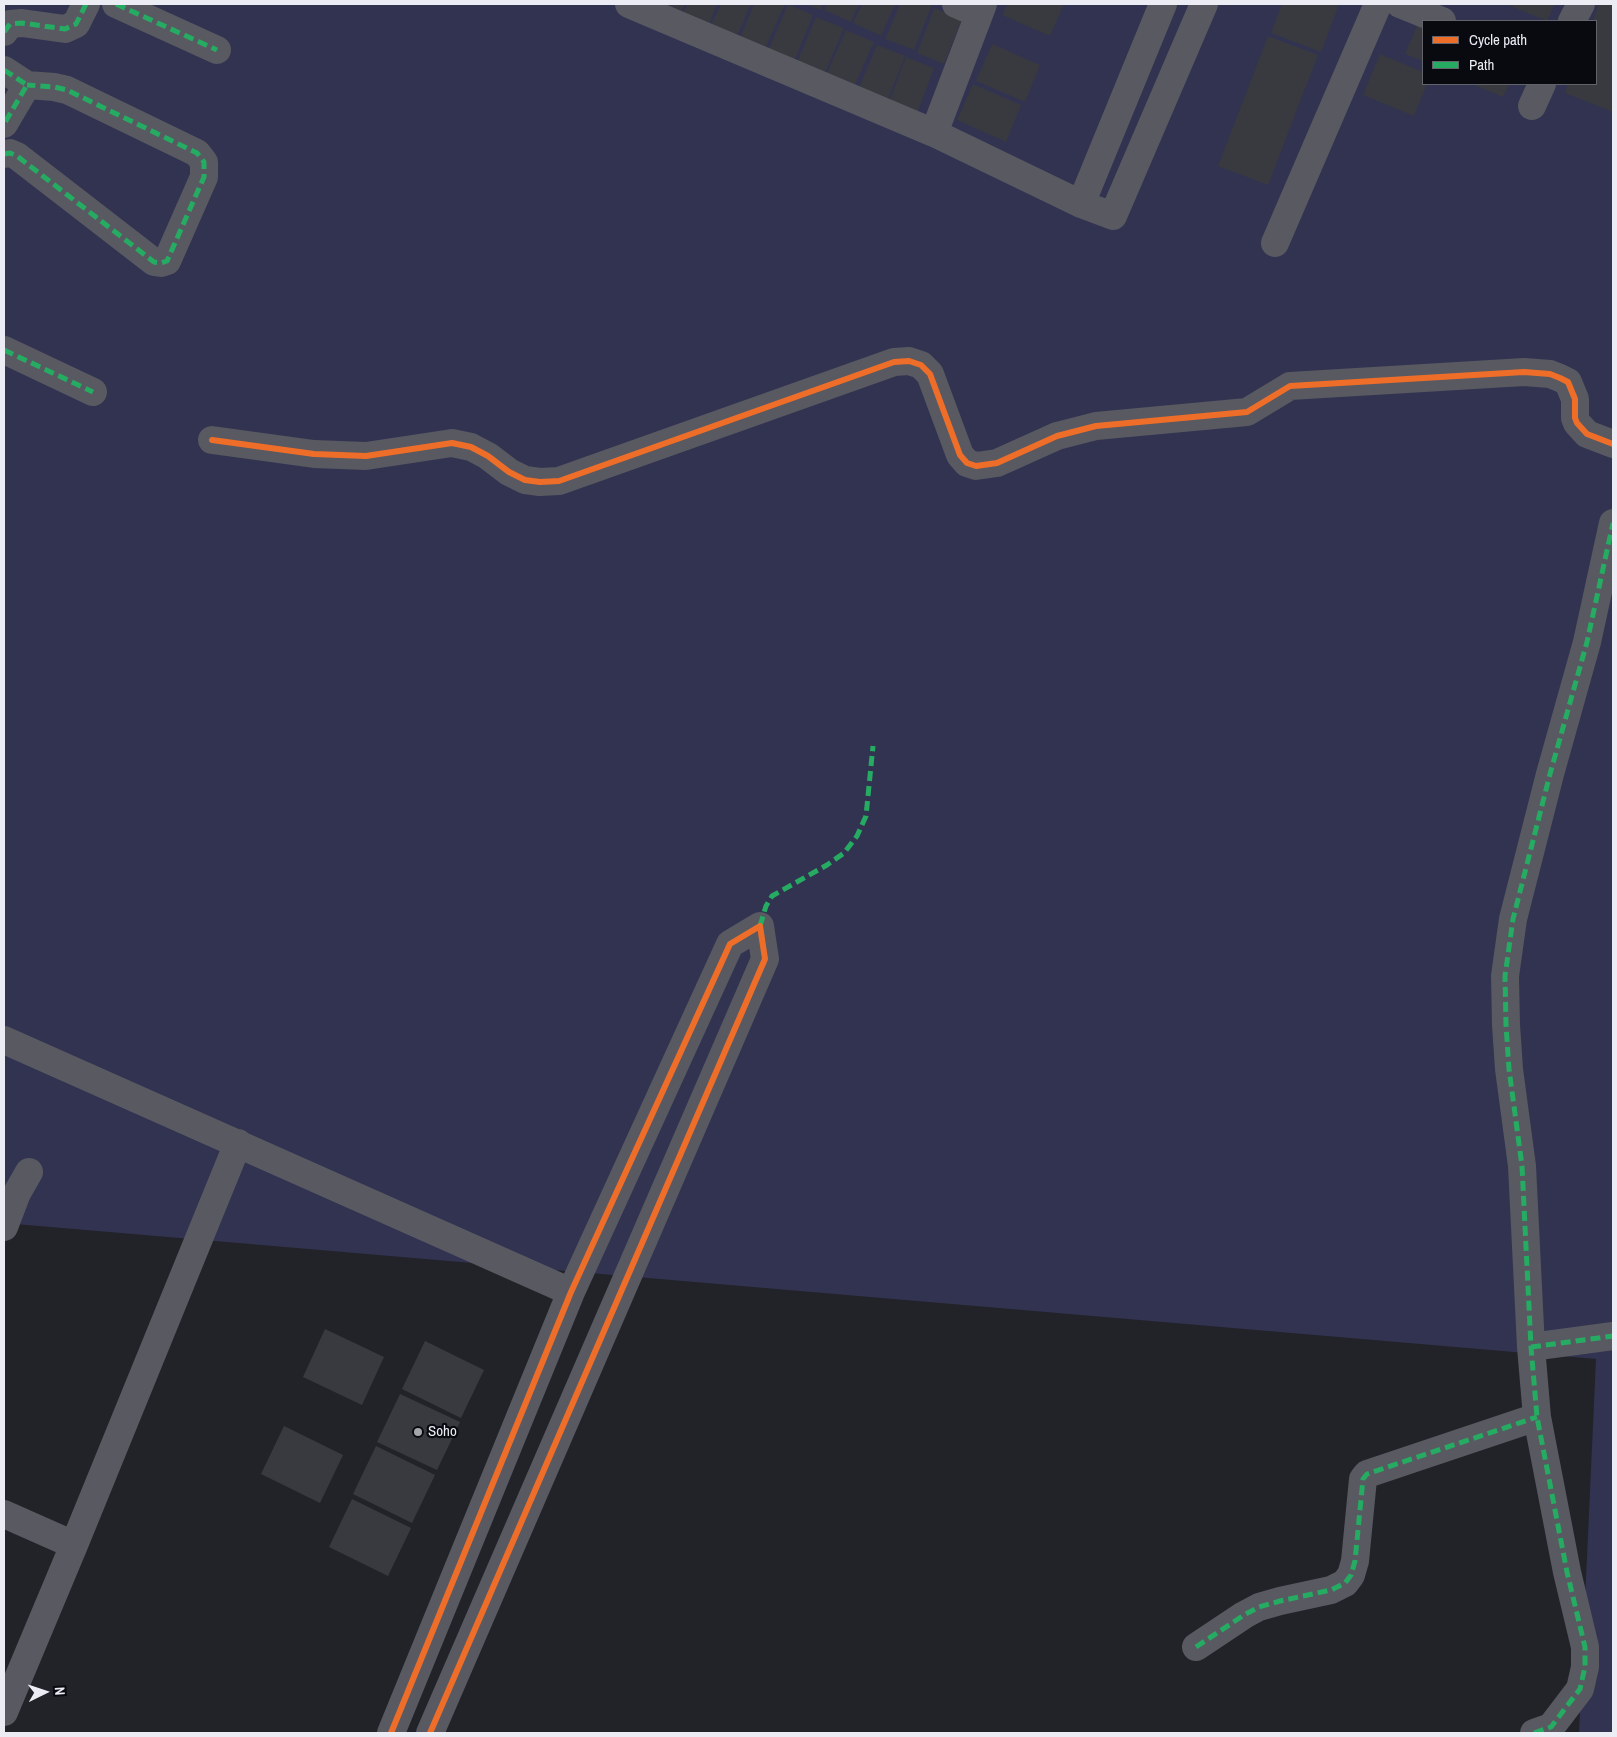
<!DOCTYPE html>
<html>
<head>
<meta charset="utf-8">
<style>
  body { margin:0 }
  #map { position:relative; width:1617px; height:1737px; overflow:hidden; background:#222329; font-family:"Archivo Narrow",sans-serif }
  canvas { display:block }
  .frame { position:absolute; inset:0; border:5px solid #ebecf4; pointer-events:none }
  .legend { position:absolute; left:1422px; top:20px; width:175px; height:65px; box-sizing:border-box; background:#090a0f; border:1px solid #63646b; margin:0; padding:6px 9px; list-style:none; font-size:15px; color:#ebecf4 }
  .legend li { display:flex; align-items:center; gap:10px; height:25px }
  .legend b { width:25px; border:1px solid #63646b }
  .north { position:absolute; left:20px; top:1667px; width:50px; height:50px; -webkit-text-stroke:4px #090a0f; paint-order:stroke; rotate:86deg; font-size:14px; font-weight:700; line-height:20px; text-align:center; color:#ebecf4 }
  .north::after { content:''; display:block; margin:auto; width:18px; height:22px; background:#ebecf4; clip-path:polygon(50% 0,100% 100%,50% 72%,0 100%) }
</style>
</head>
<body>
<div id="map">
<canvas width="1617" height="1737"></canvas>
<div class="frame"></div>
<ul class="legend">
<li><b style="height:6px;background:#ee6e29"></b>Cycle path</li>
<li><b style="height:6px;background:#26ab63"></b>Path</li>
</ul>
<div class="north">N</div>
</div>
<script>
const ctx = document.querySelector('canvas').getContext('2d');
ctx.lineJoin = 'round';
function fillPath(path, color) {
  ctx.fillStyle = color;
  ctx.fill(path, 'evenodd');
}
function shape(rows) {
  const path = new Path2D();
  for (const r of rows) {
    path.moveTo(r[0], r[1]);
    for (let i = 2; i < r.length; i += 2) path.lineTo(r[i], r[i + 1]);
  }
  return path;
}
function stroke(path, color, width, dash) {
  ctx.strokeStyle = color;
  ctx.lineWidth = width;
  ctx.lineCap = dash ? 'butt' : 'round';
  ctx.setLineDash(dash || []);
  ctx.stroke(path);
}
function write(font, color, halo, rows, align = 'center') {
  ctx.font = font + ' "Archivo Narrow",sans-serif';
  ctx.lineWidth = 4.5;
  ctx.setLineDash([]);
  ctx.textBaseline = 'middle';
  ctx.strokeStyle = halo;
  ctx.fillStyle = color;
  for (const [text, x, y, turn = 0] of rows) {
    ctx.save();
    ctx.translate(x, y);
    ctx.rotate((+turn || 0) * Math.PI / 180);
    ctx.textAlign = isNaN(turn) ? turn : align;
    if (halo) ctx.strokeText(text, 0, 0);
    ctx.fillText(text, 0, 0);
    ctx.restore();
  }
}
fillPath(shape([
  [4,4,1613,4,1613,1733,1579,1733,1596,1359,4,1223],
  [1423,21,1596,21,1596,84,1423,84]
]), '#313351');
fillPath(shape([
  [663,4,685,4,681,11],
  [687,4,717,4,709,24,683,13],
  [721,4,751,4,737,36,711,25],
  [754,4,785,4,765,49,740,38],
  [788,4,813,15,794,62,768,51],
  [805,4,823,4,821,10],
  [827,4,859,4,851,22,824,10],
  [862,4,895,4,881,36,853,23],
  [900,4,932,5,914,50,885,39],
  [1007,4,1064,4,1050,36,1002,15],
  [1282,4,1339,4,1321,52,1271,33],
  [1506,4,1554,4,1547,21],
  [1599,4,1613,4,1613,112,1565,93,1568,84,1596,84,1596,21,1593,21],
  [934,8,962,19,944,64,917,53],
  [1422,14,1423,21,1423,61,1405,54],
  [816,17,844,28,825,73,797,62],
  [846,30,874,42,854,87,826,75],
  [1268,36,1318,55,1268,185,1218,166],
  [992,44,1040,65,1025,102,976,81],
  [877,45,905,56,887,102,858,90],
  [1380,54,1423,72,1423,84,1427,84,1414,116,1363,95],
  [906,57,934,68,917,113,889,102],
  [973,84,1021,105,1006,142,957,120],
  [1472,84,1509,84,1503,97],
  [325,1329,384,1357,362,1405,303,1377],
  [425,1341,484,1370,461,1418,402,1389],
  [400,1394,460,1422,437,1470,377,1442],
  [284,1426,343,1455,320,1503,261,1474],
  [376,1446,435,1475,412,1523,353,1494],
  [352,1499,411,1528,388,1576,329,1547]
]), '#393a40');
stroke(shape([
  [116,4,217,50],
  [629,4,934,133,1081,204,1113,216,1204,4],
  [956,4,979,14],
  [1400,4,1442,21],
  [1572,21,1581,4],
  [4,32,10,24,22,23,65,29,76,24,86,4],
  [4,70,27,85,4,124],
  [1532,106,1542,84],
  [934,133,983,4],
  [4,154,10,153,17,156,154,262,161,263,167,261,204,177,204,162,197,153,67,90,54,87,27,85],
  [1081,204,1163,4],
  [1275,243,1378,4],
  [4,350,93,392],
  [212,440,314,454,366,456,452,443,471,447,488,456,509,472,525,480,540,482,559,481,894,362,909,361,921,365,930,374,960,455,967,463,976,466,997,463,1057,436,1096,426,1247,412,1290,386,1524,372,1550,374,1560,378,1568,382,1575,399,1575,418,1577,423,1587,434,1613,444],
  [4,1040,571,1292],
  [4,1227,17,1193,29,1172],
  [1531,1347,1613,1336],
  [4,1514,74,1545],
  [1196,1647,1244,1615,1259,1607,1280,1601,1331,1590,1345,1583,1351,1575,1355,1561,1363,1479,1367,1474,1537,1417],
  [4,1712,74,1545,238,1143],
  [391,1733,571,1292,730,944,760,926,765,959,430,1733],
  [1534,1733,1551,1727,1580,1689,1585,1667,1585,1647,1567,1572,1537,1417,1531,1347,1522,1166,1509,1069,1506,1025,1505,976,1513,919,1550,774,1587,642,1613,523]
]), '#585961', 28);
stroke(shape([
  [116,4,217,50],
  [4,32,10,24,22,23,65,29,76,24,86,4],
  [4,70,27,85,4,124],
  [4,154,10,153,17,156,154,262,161,263,167,261,204,177,204,162,197,153,67,90,54,87,27,85],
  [4,350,93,392],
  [760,926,766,906,772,896,827,865,844,853,857,836,866,816,873,746],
  [1531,1347,1613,1336],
  [1196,1647,1244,1615,1259,1607,1280,1601,1331,1590,1345,1583,1351,1575,1355,1561,1363,1479,1367,1474,1537,1417],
  [1534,1733,1551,1727,1580,1689,1585,1667,1585,1647,1567,1572,1537,1417,1531,1347,1522,1166,1509,1069,1506,1025,1505,976,1513,919,1550,774,1587,642,1613,523]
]), '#26ab63', 5, [10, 5]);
stroke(shape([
  [212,440,314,454,366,456,452,443,471,447,488,456,509,472,525,480,540,482,559,481,894,362,909,361,921,365,930,374,960,455,967,463,976,466,997,463,1057,436,1096,426,1247,412,1290,386,1524,372,1550,374,1560,378,1568,382,1575,399,1575,418,1577,423,1587,434,1613,444],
  [391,1733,571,1292,730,944,760,926,765,959,430,1733]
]), '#ee6e29', 6);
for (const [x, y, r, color] of [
  [418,1432,5,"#a5a6ad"]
]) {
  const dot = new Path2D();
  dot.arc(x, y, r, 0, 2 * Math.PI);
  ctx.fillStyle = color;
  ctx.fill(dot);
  stroke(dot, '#090a0f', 2);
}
write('15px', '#ebecf4', '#090a0f', [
  ["Soho",428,1432]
], 'left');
</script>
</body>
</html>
